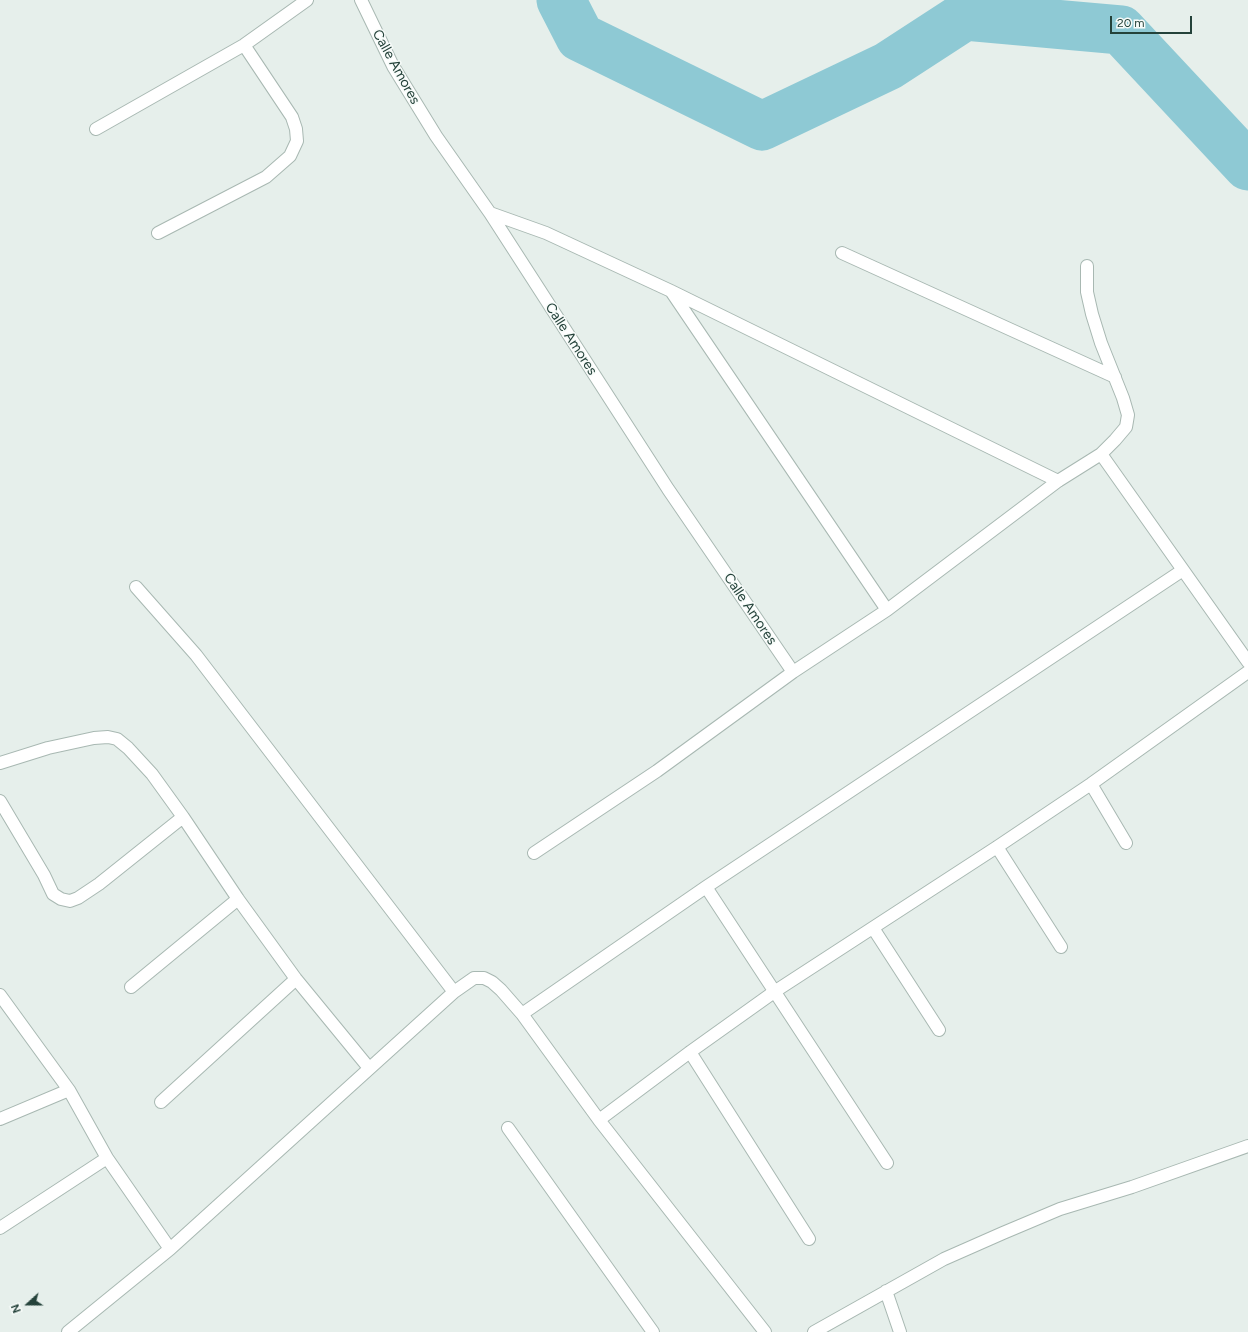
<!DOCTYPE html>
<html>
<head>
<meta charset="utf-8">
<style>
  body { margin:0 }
  #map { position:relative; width:1248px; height:1332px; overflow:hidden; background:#e6efeb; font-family:Figtree,sans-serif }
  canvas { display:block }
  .north { position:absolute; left:8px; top:1284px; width:40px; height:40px; -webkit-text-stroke:3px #f7fbf9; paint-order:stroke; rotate:249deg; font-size:11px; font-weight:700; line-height:16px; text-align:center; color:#24423a }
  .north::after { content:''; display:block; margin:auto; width:14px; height:18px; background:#24423a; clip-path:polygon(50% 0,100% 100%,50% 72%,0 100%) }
  .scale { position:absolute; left:1110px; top:16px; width:82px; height:18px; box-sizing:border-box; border:2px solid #24423a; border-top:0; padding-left:5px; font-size:12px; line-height:14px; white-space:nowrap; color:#24423a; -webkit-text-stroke:3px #f7fbf9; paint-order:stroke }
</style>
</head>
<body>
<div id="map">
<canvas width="1248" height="1332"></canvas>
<div class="north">N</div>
<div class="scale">20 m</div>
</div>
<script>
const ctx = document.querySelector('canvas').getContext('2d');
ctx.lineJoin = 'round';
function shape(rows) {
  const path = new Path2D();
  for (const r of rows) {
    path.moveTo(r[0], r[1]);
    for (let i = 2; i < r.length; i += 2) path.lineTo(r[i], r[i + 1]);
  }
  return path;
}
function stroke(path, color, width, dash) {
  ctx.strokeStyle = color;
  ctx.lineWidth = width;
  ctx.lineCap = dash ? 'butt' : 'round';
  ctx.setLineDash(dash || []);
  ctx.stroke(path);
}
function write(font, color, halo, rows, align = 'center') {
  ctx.font = font + ' Figtree,sans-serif';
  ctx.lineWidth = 3;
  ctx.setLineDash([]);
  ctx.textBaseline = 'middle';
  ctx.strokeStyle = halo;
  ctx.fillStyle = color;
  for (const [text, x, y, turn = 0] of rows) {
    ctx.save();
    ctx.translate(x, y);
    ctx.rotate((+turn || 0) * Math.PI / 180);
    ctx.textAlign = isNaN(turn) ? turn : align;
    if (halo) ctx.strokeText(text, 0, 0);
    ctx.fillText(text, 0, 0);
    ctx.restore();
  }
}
stroke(shape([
  [561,0,580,37,762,126,888,66,965,16,1121,30,1248,166]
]), '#8ec9d4', 49);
const street = shape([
  [361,0,393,66,436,136,490,213,668,489,793,672],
  [96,129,244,45,307,0],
  [490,213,546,233,671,291,1058,481],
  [158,233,266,177,290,156,297,141,296,129,292,117,244,45],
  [842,253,1115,377],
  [671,291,887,610],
  [1101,454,1248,662],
  [136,587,196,655,454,992,474,978,484,978,492,982,501,990,522,1014],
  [0,763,48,748,94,738,108,737,117,739,128,748,152,774,183,817,238,899,296,979,369,1068],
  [1091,784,1126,843],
  [0,801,44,875,53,894,61,899,70,901,78,898,99,884,183,817],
  [997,847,1061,947],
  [534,853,657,771,793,672,887,610,1058,481,1101,454,1115,440,1126,427,1128,415,1123,398,1101,343,1092,314,1087,292,1087,266],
  [706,887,887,1163],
  [873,928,939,1030],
  [131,987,238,899],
  [0,995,69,1090,107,1158,170,1249],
  [690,1052,809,1239],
  [161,1102,296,979],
  [0,1119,69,1090],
  [599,1120,690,1052,774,992,997,847,1091,784,1248,672],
  [508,1128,653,1332],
  [0,1228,107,1158],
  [886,1291,900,1332],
  [68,1332,170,1249,454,992],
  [765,1332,599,1120,522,1014,706,887,1183,570],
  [814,1332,944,1259,1003,1233,1060,1209,1132,1187,1248,1146]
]);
stroke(street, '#a8b8b2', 14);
stroke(street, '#fff', 12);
write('14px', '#24423a', '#f7fbf9', [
  ["Calle Amores",396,67,61],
  ["Calle Amores",571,339,57],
  ["Calle Amores",750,609,56]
]);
</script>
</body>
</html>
